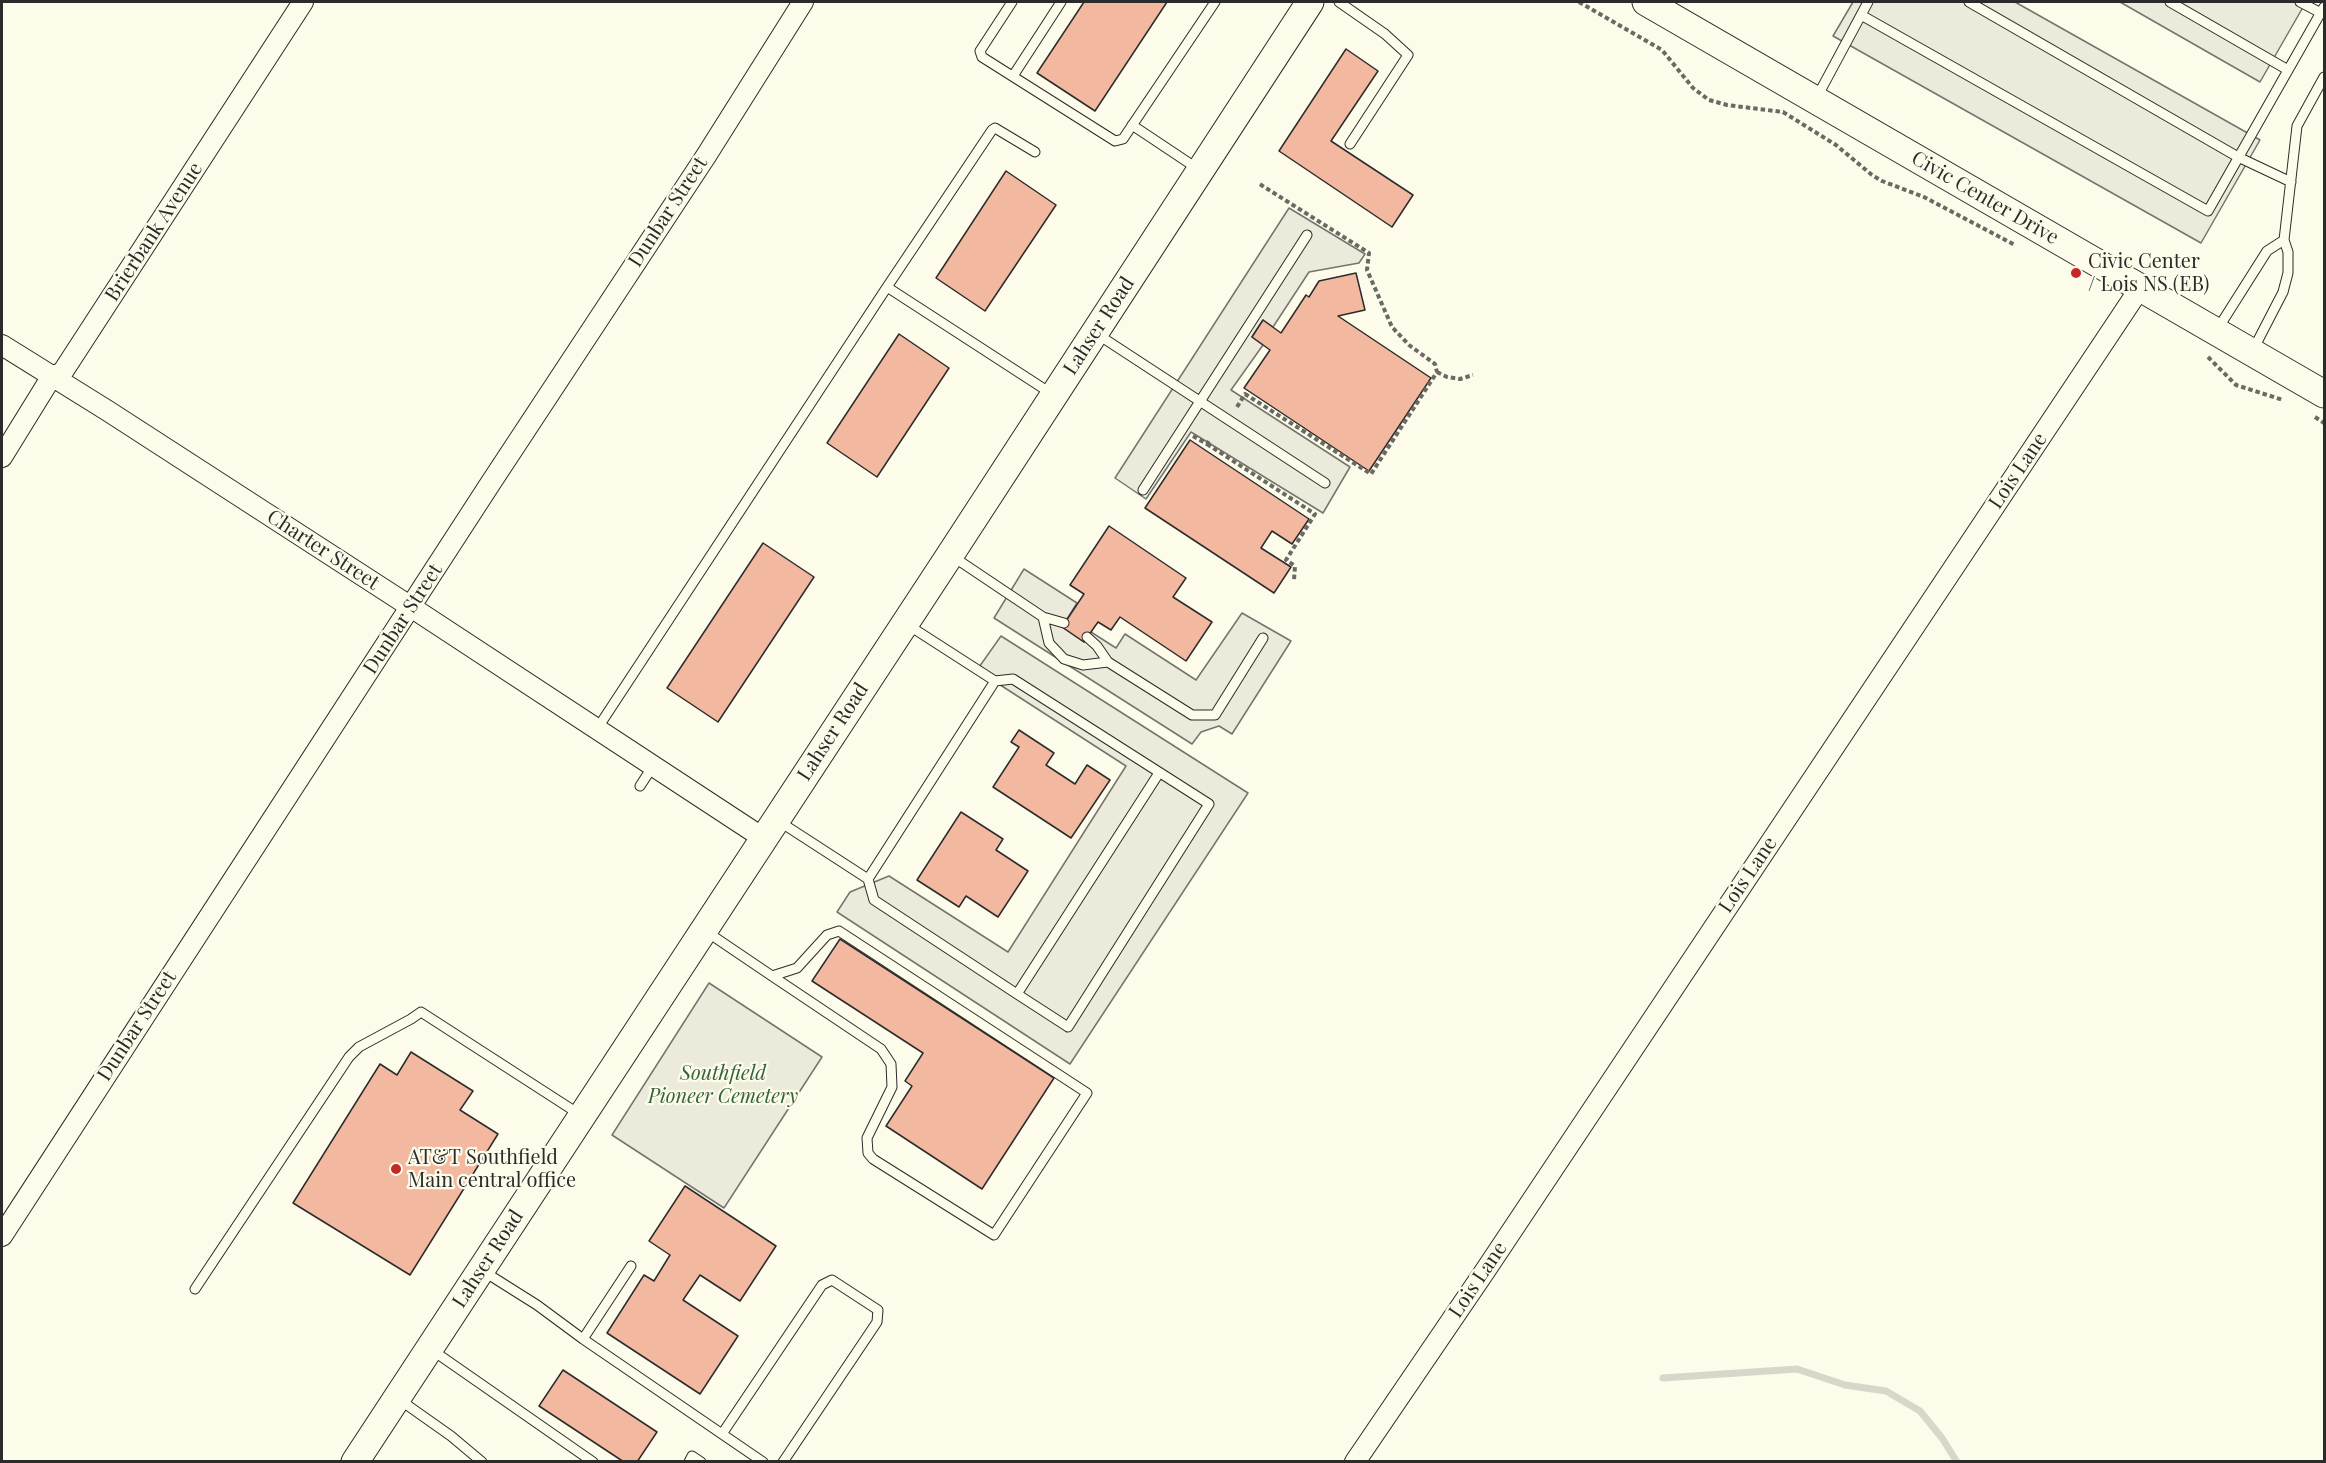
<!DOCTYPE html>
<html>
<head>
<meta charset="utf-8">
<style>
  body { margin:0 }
  #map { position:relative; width:2326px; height:1463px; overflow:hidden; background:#fdfbea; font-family:"Playfair Display",serif }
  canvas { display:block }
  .frame { position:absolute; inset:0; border:3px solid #2b2b2b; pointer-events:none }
</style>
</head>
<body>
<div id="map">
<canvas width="2326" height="1463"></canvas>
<div class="frame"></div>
</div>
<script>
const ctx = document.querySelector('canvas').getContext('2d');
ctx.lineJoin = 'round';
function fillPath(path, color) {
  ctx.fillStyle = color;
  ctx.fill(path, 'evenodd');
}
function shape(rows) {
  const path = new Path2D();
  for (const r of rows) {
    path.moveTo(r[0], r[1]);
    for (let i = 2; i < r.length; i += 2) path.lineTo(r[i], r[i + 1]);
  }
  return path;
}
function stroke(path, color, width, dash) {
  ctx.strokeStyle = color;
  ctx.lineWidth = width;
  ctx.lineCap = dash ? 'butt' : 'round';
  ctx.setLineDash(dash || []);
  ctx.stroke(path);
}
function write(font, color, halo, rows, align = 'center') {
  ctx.font = font + ' "Playfair Display",serif';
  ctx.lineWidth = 4.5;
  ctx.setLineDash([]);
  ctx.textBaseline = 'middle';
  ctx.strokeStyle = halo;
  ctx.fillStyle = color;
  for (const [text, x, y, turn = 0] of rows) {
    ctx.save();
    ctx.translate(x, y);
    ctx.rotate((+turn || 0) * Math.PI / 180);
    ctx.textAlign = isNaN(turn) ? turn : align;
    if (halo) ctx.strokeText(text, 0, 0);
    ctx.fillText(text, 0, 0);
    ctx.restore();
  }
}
const green = shape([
  [709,983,822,1057,724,1208,612,1135,709,983]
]);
fillPath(green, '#ecebdb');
stroke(green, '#74746e', 1.5);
const parking = shape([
  [1853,2,2015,2,2260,140,2201,243,1833,36,1853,2],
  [2120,2,2306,2,2260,82,2120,2],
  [1289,208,1365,254,1359,263,1309,272,1273,327,1263,320,1252,337,1263,345,1231,390,1350,467,1323,513,1191,432,1146,499,1115,478,1289,208],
  [1024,569,1077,603,1062,627,1084,642,1091,632,1116,648,1125,634,1196,680,1242,613,1291,641,1232,734,1219,726,1201,732,1192,744,994,618,1024,569],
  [1001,636,1248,793,1070,1064,837,912,850,892,889,876,1008,952,1126,766,977,670,1001,636]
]);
fillPath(parking, '#eceadb');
stroke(parking, '#74746e', 1.5);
stroke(shape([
  [1663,1378,1797,1369,1845,1385,1886,1391,1920,1411,1942,1438,1957,1462]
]), '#d8d7c9', 7);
const building = shape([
  [1084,2,1167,2,1095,111,1037,73,1084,2],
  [1346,49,1378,71,1331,141,1413,195,1392,227,1279,151,1346,49],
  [1006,171,1056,205,985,311,936,278,1006,171],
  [1356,273,1365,310,1338,316,1431,378,1369,471,1244,388,1270,350,1252,337,1263,320,1281,333,1306,295,1309,297,1319,281,1356,273],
  [899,334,949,368,877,477,827,443,899,334],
  [1190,440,1309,519,1292,544,1272,531,1261,548,1291,567,1274,593,1145,508,1190,440],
  [1109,526,1186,578,1173,597,1212,622,1186,661,1120,617,1111,630,1098,622,1084,642,1062,627,1084,594,1070,585,1109,526],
  [763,543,814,577,718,722,667,688,763,543],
  [1019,730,1054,753,1046,765,1075,784,1087,765,1110,780,1071,838,993,787,1019,747,1011,742,1019,730],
  [961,812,1003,839,996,850,1028,871,998,917,966,896,959,907,917,880,961,812],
  [840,939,1054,1078,982,1189,886,1126,912,1086,905,1081,923,1053,812,981,840,939],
  [411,1052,473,1091,460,1110,498,1134,410,1275,293,1203,380,1064,397,1075,411,1052],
  [685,1186,776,1246,740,1301,700,1275,683,1300,738,1336,700,1394,607,1333,644,1275,654,1281,670,1255,649,1241,685,1186],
  [563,1370,657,1432,637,1462,624,1462,539,1406,563,1370]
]);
fillPath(building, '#f2b8a0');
stroke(building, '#2b2b2b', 1.5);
const lane = shape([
  [1012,2,980,51,982,57,1115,141,1123,139,1215,2],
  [1339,2,1385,34,1408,55,1350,144],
  [1969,2,2238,157,2291,182],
  [2170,2,2288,70],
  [2300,2,2321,13],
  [1861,15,2208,211,2324,7],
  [1013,76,1061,2],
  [1817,97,1868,2],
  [1132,125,1198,169],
  [887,287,992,130,995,128,1035,152],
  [2217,330,2267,251,2284,240],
  [1097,334,1325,483],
  [2253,350,2283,292,2288,273,2288,252,2284,240,2297,126,2324,77],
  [1143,490,1307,235],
  [952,556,1043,617,1049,643,1064,659,1083,665,1108,662,1192,715,1215,715,1263,638],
  [1043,617,1064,623],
  [908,625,995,681,1013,679,1209,804,1068,1027,1017,994],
  [1087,637,1097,646,1108,662],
  [995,681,868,879,874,900,1017,994,1159,773],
  [597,729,887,287,1052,394],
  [640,786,653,766],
  [777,820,868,879],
  [707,932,772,976,881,1049,891,1064,892,1087,867,1138,868,1153,873,1159,994,1235,1087,1093,839,931,827,935,797,968,772,976],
  [483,1271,537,1305,583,1339,763,1462],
  [195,1289,349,1057,359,1047,411,1019,421,1012,579,1114],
  [583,1339,631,1266],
  [432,1350,593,1462],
  [400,1400,451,1436,482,1462],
  [722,1434,822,1285,832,1280,878,1310,877,1322,783,1462],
  [689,1462,692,1456,701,1462]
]);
const street = shape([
  [2,345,108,411,411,607,763,838],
  [2,457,52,376,62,373,303,2],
  [2,1236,490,484,706,156,803,2],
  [1355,1462,1485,1271,2140,288]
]);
const secondary = shape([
  [1646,2,2324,394],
  [355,1462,950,555,1310,2]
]);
stroke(lane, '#2b2b2b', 11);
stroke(street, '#2b2b2b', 22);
stroke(secondary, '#2b2b2b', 29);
stroke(shape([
  [1579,2,1662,50,1693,88,1709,100,1727,105,1783,112,1836,145,1872,175,1882,181,1924,197,2015,245],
  [2208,357,2236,385,2283,400],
  [1437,372,1447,377,1460,379,1473,375],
  [1237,407,1245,394,1371,474,1437,372,1435,364,1409,345,1392,327,1367,270,1369,253,1258,183],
  [2315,417,2324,423],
  [1193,436,1207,444,1209,441],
  [1207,444,1315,514,1286,560,1295,566,1294,580]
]), '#6a6964', 4, [4.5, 3]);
stroke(lane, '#fdfbea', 9);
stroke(street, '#fdfbea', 20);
stroke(secondary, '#fdfbea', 27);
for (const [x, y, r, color] of [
  [2076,273,6,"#c62828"],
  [396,1169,6,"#c62828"]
]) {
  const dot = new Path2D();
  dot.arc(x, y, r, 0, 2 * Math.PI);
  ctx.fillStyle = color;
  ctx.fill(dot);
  stroke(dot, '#fdfbea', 2);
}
write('20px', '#2b2b2b', '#fdfbea', [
  ["Civic Center Drive",1985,198,30],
  ["Dunbar Street",668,212,-57],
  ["Brierbank Avenue",154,232,-57],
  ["Lahser Road",1099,326,-57],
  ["Lois Lane",2018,471,-56],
  ["Charter Street",323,550,33],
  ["Dunbar Street",403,619,-57],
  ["Lahser Road",833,732,-57],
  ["Lois Lane",1748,875,-56],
  ["Dunbar Street",137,1026,-57],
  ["Lahser Road",488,1259,-57],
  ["Lois Lane",1478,1280,-56]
]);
write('20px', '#2b2b2b', '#fdfbea', [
  ["Civic Center",2088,262],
  ["/ Lois NS (EB)",2088,285],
  ["AT&T Southfield",408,1158],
  ["Main central office",408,1181]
], 'left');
write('italic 20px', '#34623c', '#fdfbea', [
  ["Southfield",723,1074],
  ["Pioneer Cemetery",723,1097]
]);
</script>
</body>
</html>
